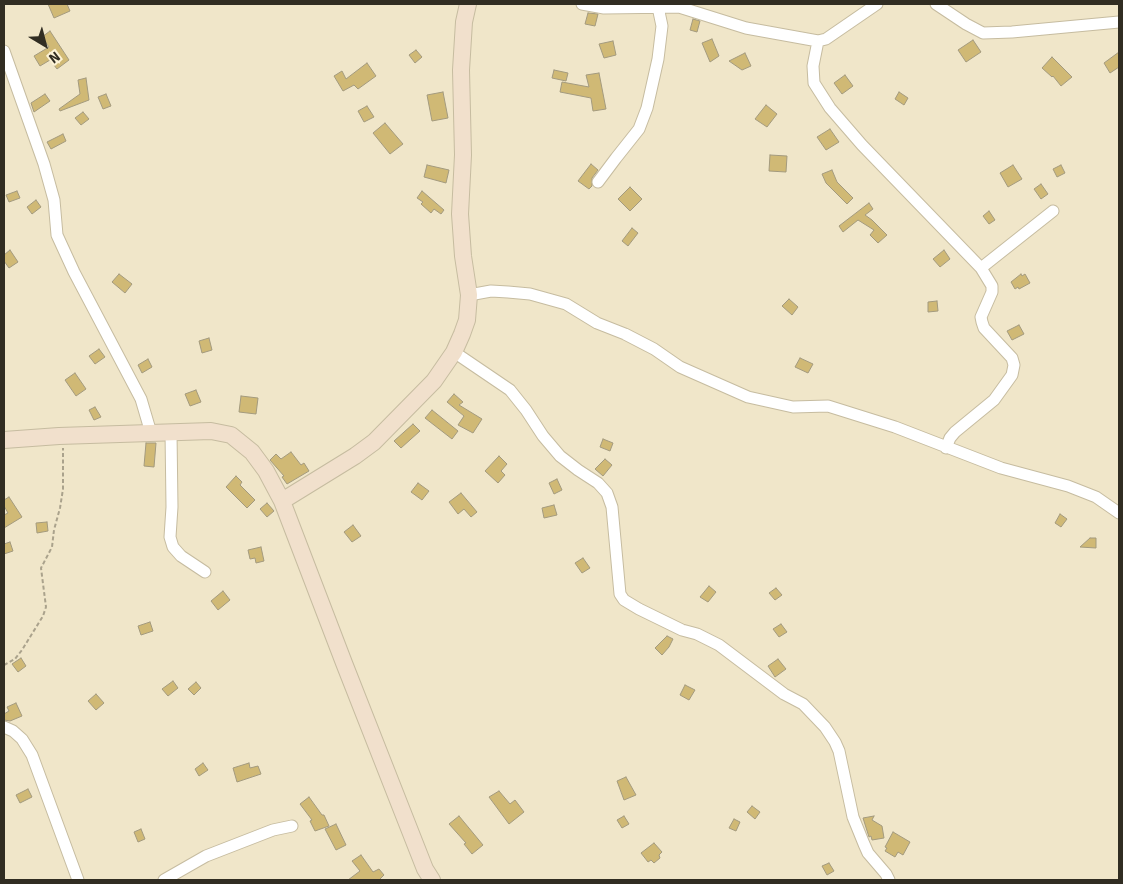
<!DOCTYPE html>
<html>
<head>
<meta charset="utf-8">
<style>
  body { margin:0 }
  #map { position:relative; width:1123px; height:884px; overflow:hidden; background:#f0e6c9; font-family:Signika,sans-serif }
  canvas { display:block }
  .frame { position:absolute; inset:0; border:5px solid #312d22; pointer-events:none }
  .north { position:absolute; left:20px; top:20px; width:50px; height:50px; -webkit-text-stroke:4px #fdf3d6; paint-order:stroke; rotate:143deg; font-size:14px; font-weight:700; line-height:20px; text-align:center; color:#312d22 }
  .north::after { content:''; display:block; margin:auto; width:18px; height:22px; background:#312d22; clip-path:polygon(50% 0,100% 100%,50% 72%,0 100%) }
</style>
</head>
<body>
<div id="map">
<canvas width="1123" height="884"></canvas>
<div class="frame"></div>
<div class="north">N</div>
</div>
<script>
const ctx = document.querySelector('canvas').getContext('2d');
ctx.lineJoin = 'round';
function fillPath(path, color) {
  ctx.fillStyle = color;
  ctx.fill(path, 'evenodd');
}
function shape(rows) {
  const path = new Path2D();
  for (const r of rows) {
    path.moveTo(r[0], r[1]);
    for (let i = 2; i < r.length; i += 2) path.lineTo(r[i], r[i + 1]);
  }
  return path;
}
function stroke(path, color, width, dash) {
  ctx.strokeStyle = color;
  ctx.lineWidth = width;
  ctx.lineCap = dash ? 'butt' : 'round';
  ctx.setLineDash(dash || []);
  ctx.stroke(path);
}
const building = shape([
  [48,4,67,4,70,11,54,18,48,4],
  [588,13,598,14,595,26,585,24,588,13],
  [693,19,700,21,697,32,690,30,693,19],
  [50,31,69,60,57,69,50,60,40,66,34,56,49,47,42,37,50,31],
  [712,39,719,56,710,62,702,43,712,39],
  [973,40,981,52,966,62,958,50,973,40],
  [613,41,616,55,604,58,599,44,613,41],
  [416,50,422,57,415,63,409,55,416,50],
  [1119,52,1119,67,1110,73,1104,63,1119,52],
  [745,53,751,66,742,70,729,61,745,53],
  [1052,57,1072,77,1061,86,1053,76,1052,77,1042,68,1052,57],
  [367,63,376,76,358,89,354,85,343,91,334,76,342,71,346,79,367,63],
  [554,70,568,73,566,81,552,78,554,70],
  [599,73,606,109,593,111,591,98,560,92,562,82,589,87,586,75,599,73],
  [845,75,853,86,842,94,834,83,845,75],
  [86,78,89,100,60,111,59,109,80,94,78,80,86,78],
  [443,92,448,118,432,121,427,95,443,92],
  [899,92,908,98,904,105,895,99,899,92],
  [45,94,50,101,34,112,31,103,45,94],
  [106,94,111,106,103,109,98,97,106,94],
  [766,105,777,114,767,127,755,119,766,105],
  [367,106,374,117,364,122,358,111,367,106],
  [83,112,89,119,81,125,75,118,83,112],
  [385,123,403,144,390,154,373,133,385,123],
  [830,129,839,142,826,150,817,137,830,129],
  [63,134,66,141,51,149,47,142,63,134],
  [770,155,787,156,786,172,769,171,770,155],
  [591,164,598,170,592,178,592,186,589,189,578,181,591,164],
  [427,165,449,170,446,183,424,177,427,165],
  [1013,165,1022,179,1008,187,1000,173,1013,165],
  [1061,165,1065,173,1057,177,1053,169,1061,165],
  [832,170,837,182,853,198,847,204,826,183,822,174,832,170],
  [1041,184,1048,194,1041,199,1034,189,1041,184],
  [630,187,642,199,630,211,618,199,630,187],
  [17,191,20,198,9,202,6,195,17,191],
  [422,191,444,210,441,214,434,209,431,213,421,204,423,202,417,198,422,191],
  [36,200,41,207,32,214,27,207,36,200],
  [869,203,873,209,865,215,872,220,887,235,878,243,870,235,874,230,858,220,843,232,839,226,869,203],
  [989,211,995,220,989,224,983,216,989,211],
  [632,228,638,233,628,246,622,241,632,228],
  [10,250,18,262,9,268,4,261,4,255,10,250],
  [944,250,950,259,940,267,933,259,944,250],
  [119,274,132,284,125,293,112,282,119,274],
  [1021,274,1022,276,1025,274,1030,283,1019,289,1018,287,1015,289,1011,282,1021,274],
  [789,299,798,307,792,315,782,306,789,299],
  [937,301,938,311,928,312,928,302,937,301],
  [1019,325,1024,334,1012,340,1007,331,1019,325],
  [209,338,212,350,202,353,199,341,209,338],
  [99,349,105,357,95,364,89,356,99,349],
  [800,358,813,364,808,373,795,367,800,358],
  [148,359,152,367,142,373,138,365,148,359],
  [75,373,86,389,76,396,65,380,75,373],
  [196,390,201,402,190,406,185,394,196,390],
  [454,394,463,402,459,405,482,419,473,433,458,425,464,416,447,402,454,394],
  [241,396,258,398,256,414,239,412,241,396],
  [95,407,101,417,94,420,89,410,95,407],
  [432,410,458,431,452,439,425,418,432,410],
  [413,424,420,431,401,448,394,441,413,424],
  [603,439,613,443,610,451,600,447,603,439],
  [146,443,156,443,154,467,144,466,146,443],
  [291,452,301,465,304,463,309,471,287,484,282,477,284,476,270,460,276,454,281,459,291,452],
  [499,456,507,464,501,471,505,475,498,483,485,471,499,456],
  [605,459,612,465,603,476,595,469,605,459],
  [236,476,242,482,240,485,255,500,247,508,226,487,236,476],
  [557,479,562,490,554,494,549,483,557,479],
  [418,483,429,491,422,500,411,492,418,483],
  [461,493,477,512,471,517,464,509,458,514,449,502,461,493],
  [9,497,22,517,4,528,4,515,8,513,4,506,4,500,9,497],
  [267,503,274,511,267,517,260,509,267,503],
  [554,505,557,515,544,518,542,508,554,505],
  [1060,514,1067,519,1061,527,1055,523,1060,514],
  [47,522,48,531,37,533,36,523,47,522],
  [353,525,361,536,352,542,344,532,353,525],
  [1090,538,1096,538,1096,548,1080,547,1090,538],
  [10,542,13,551,4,554,4,544,10,542],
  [261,547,264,561,256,563,255,558,250,559,248,550,261,547],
  [583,558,590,568,582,573,575,563,583,558],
  [709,586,716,592,708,602,700,597,709,586],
  [776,588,782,595,775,600,769,593,776,588],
  [223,591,230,600,218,610,211,601,223,591],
  [150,622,153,631,141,635,138,626,150,622],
  [781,624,787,632,779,637,773,629,781,624],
  [667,636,673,639,669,647,662,655,655,648,667,636],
  [21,658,26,666,18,672,12,664,21,658],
  [778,659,786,669,775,677,768,666,778,659],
  [173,681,178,688,168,696,162,689,173,681],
  [196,682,201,688,194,695,188,689,196,682],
  [685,685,695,690,689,700,680,695,685,685],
  [96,694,104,703,96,710,88,701,96,694],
  [16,703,22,716,10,721,4,720,4,714,9,711,7,707,16,703],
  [203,763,208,770,199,776,195,769,203,763],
  [249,763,250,768,258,766,261,774,237,782,233,768,249,763],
  [626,777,636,795,624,800,617,781,626,777],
  [28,789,32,797,20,803,16,795,28,789],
  [499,791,510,804,515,800,524,812,509,824,489,797,499,791],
  [309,797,322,815,324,815,329,826,315,831,310,821,312,820,300,804,309,797],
  [752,806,760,812,755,819,747,812,752,806],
  [459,816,483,845,472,854,464,844,466,843,449,824,459,816],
  [624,816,629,824,622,828,617,820,624,816],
  [874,816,872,820,882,826,884,838,872,840,871,836,869,837,863,818,874,816],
  [734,819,740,822,736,831,729,828,734,819],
  [336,824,346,845,336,850,325,829,336,824],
  [141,829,145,839,138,842,134,832,141,829],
  [893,832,910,842,903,855,898,852,895,857,885,851,887,848,885,847,893,832],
  [654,843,662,852,659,855,660,858,654,863,651,860,648,862,641,853,654,843],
  [361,855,373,872,379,869,384,875,379,880,348,880,360,871,352,861,361,855],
  [829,863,834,871,827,875,822,866,829,863]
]);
fillPath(building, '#d0b975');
stroke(building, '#a39a7e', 1);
const street = shape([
  [582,4,604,8,679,7,746,28,818,41,826,39,877,4],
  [936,4,966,24,983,33,1012,32,1119,22],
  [818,41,813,66,814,83,830,108,862,145,981,268],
  [4,51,44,164,54,200,57,235,74,272,141,399,151,433],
  [598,182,616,158,639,129,647,108,658,59,662,26,658,7],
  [469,295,491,291,508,292,530,294,566,304,597,323,625,334,654,349,680,367,748,397,793,407,828,406,895,427,1001,468,1068,486,1096,497,1119,513],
  [454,352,510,390,526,410,543,436,560,456,578,470,598,483,607,493,612,507,620,594,624,600,639,609,682,630,697,634,719,645,784,694,803,704,825,727,835,742,839,751,853,817,864,844,868,853,886,874,889,880],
  [171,432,172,507,170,537,173,547,181,556,205,572],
  [946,448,950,438,955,432,994,400,1012,375,1014,365,1012,358,984,328,982,322,981,317,992,292,992,286,981,268,1053,211],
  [4,727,13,731,22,739,32,755,78,880],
  [164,880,206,856,273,830,292,826]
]);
const secondary = shape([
  [4,440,59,436,211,431,231,435,252,452,266,471,282,501,344,663,425,869,432,880],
  [282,501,355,456,374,442,434,381,454,352,462,334,467,320,469,295,463,256,460,214,463,155,461,70,464,22,468,4]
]);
stroke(street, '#c6bca0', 13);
stroke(secondary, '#c6bca0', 18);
stroke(shape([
  [4,665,15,659,22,650,43,616,46,607,41,568,52,547,54,530,60,508,63,489,63,448]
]), '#aaa28c', 2, [4, 2.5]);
stroke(street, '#fff', 11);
stroke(secondary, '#f1e0cc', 16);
</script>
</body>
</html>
